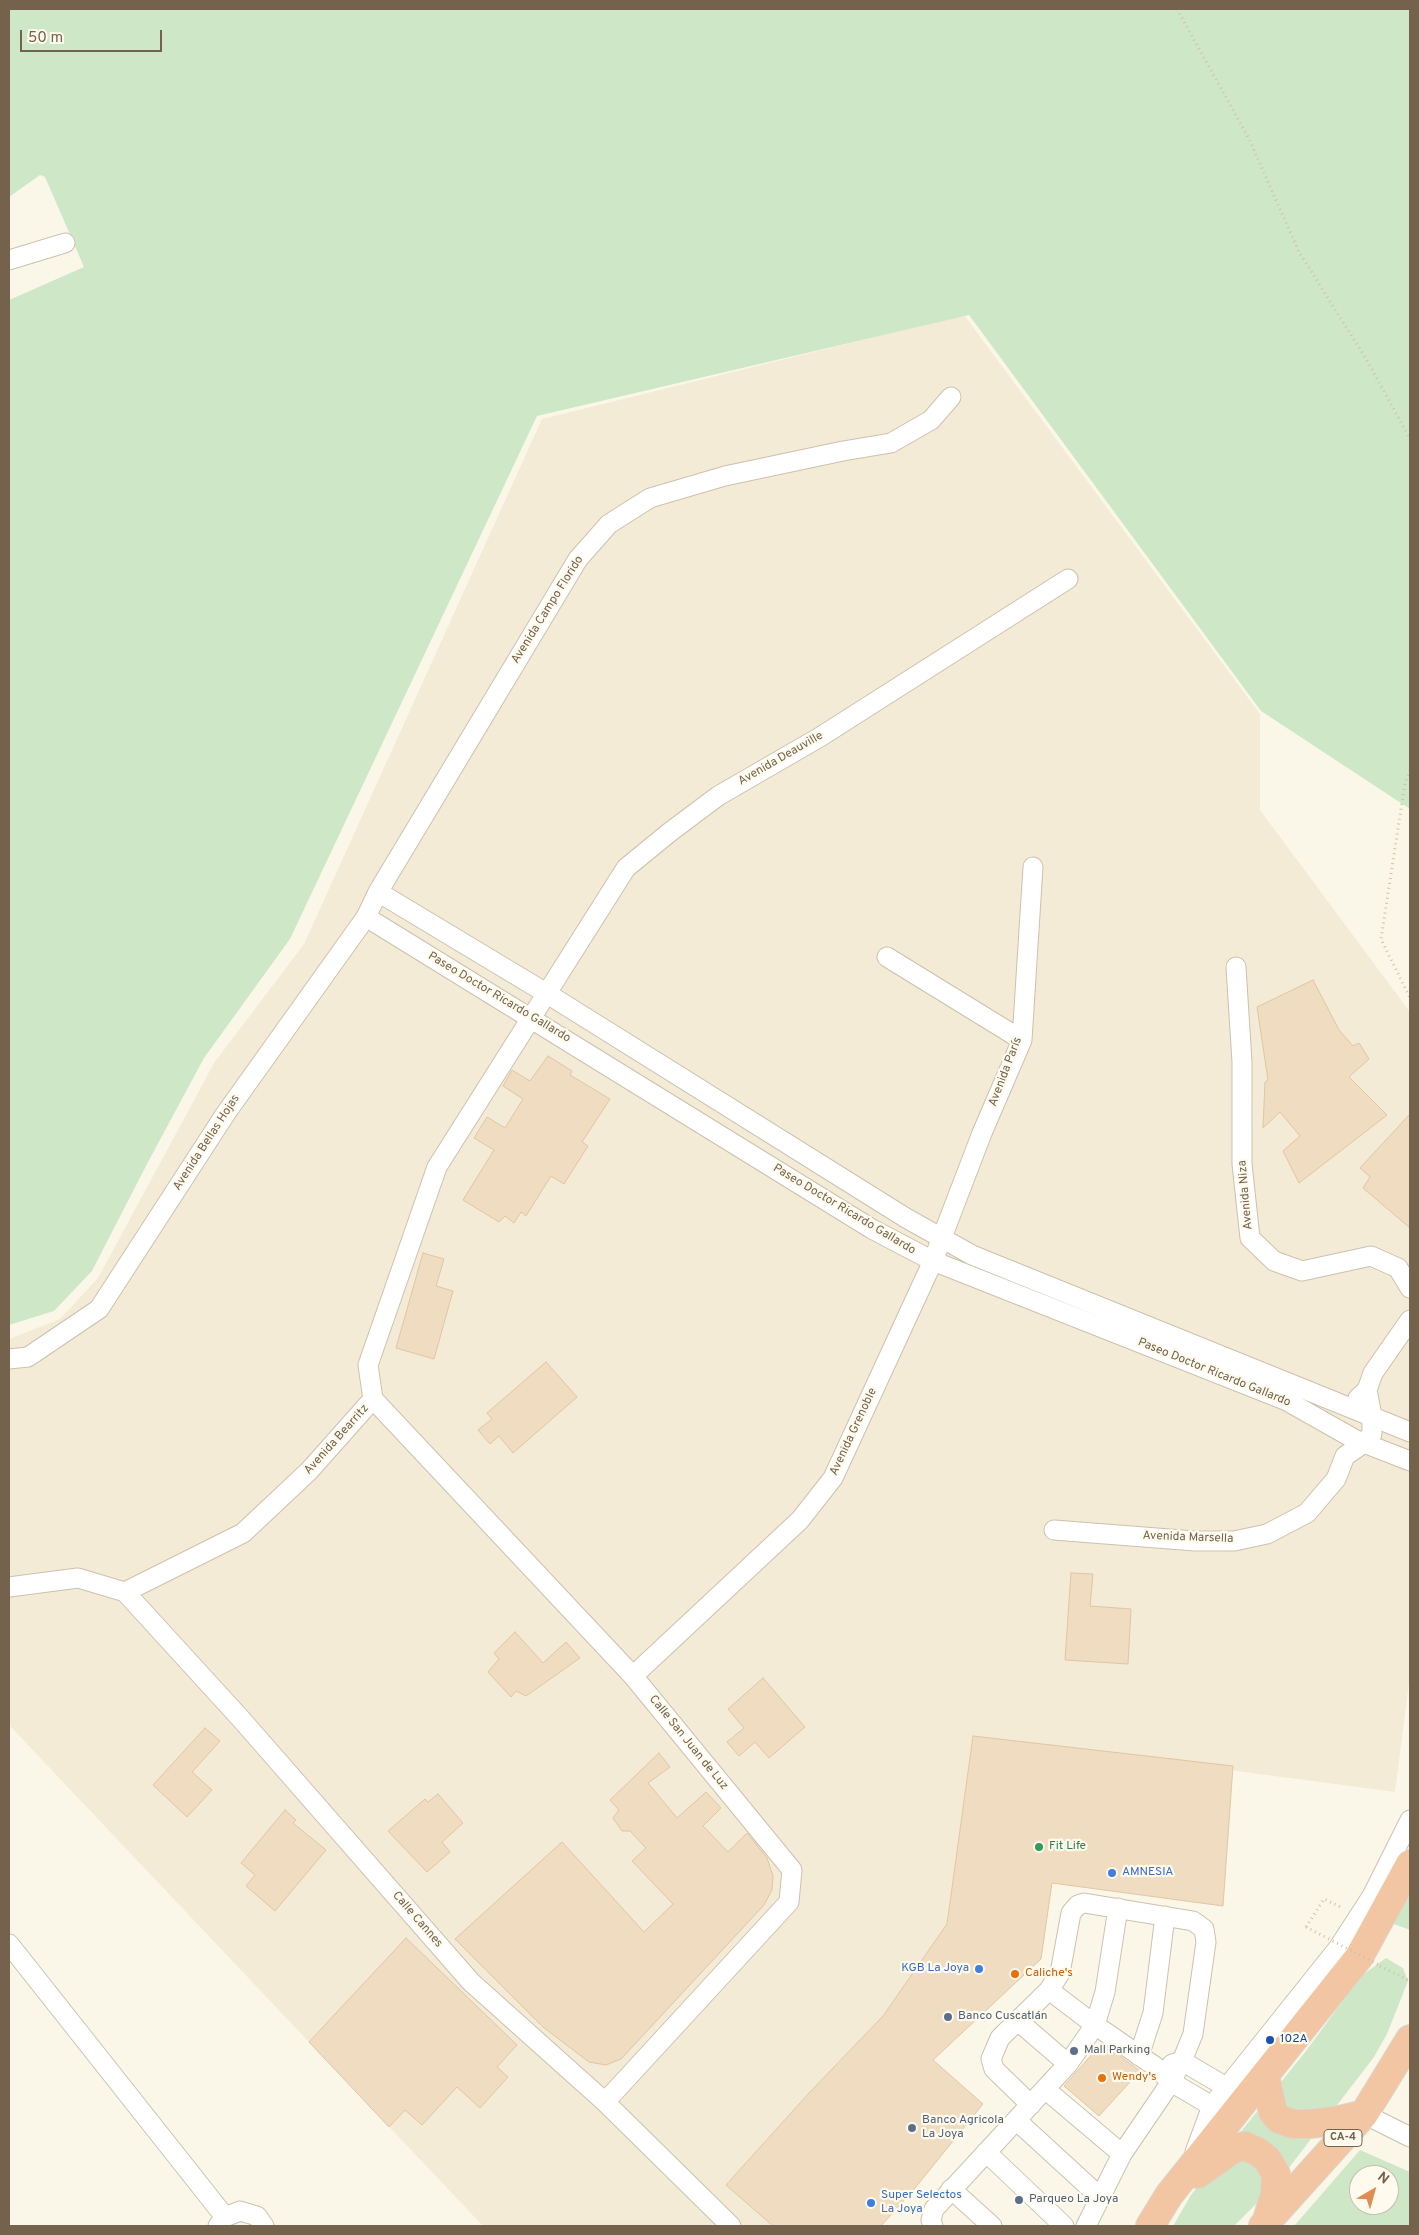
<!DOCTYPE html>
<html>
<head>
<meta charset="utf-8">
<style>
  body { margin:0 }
  #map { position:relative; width:1419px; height:2235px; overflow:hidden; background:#fbf7e8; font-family:Overpass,sans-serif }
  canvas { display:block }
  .frame { position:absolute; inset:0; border:10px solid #74624d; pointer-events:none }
  .north { position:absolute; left:1349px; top:2165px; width:50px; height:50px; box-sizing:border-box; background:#fefbee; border:1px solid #c7beae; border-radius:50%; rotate:38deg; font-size:14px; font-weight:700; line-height:20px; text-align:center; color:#74624d }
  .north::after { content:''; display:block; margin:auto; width:18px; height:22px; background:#de8d54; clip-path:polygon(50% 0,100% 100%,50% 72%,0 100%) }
  .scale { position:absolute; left:20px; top:30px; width:142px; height:22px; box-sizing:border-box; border:2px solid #74624d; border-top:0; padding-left:6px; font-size:15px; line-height:18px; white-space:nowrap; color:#74624d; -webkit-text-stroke:4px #fefbee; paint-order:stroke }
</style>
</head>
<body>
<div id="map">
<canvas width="1419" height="2235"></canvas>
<div class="frame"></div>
<div class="north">N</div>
<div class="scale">50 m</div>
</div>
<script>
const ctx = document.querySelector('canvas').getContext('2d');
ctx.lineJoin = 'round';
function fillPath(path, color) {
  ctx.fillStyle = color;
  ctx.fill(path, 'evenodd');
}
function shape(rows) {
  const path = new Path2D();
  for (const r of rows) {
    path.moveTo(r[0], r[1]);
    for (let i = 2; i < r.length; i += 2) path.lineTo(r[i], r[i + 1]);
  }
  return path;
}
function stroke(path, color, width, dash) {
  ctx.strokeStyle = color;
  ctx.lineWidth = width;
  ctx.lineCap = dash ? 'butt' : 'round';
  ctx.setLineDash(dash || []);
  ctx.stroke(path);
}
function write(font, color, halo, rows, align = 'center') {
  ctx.font = font + ' Overpass,sans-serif';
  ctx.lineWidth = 4.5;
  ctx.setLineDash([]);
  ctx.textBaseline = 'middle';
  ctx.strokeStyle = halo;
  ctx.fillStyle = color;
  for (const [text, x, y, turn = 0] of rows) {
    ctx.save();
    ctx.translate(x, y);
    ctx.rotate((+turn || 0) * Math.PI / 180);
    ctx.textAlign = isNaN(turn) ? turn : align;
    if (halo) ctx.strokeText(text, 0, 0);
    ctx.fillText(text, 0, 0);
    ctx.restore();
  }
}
fillPath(shape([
  [964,315,1260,714,1260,810,1410,1012,1410,1675,1395,1792,973,1736,947,1924,883,2016,809,2093,727,2184,773,2226,483,2226,9,1725,9,1339,60,1319,98,1278,214,1063,304,944,542,419]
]), '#f3ebd6');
fillPath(shape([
  [9,9,1410,9,1410,809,1261,711,969,315,537,416,290,939,204,1058,147,1164,92,1271,54,1311,9,1325,9,300,84,267,45,177,40,175,9,197],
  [1410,1891,1410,1930,1391,1923],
  [1386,1958,1403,1968,1408,1981,1387,2034,1374,2057,1278,2182,1234,2226,1173,2226,1191,2195,1209,2171,1306,2051,1361,1976],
  [1360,2150,1410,2172,1410,2226,1294,2226],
  [1359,2175,1389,2175,1389,2205,1359,2205]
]), '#cee8c7');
const building = shape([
  [1313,980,1339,1030,1353,1046,1359,1043,1369,1059,1349,1077,1387,1115,1299,1183,1283,1151,1300,1136,1280,1112,1263,1128,1265,1082,1268,1080,1257,1007,1313,980],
  [548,1056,572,1071,570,1075,610,1099,582,1142,588,1146,564,1184,551,1176,526,1216,521,1212,514,1223,505,1216,499,1222,463,1200,494,1150,474,1138,487,1117,505,1128,523,1099,503,1086,512,1070,530,1081,548,1056],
  [1410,1114,1410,1228,1363,1188,1370,1177,1360,1168,1410,1114],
  [423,1253,444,1259,436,1286,453,1291,434,1359,396,1348,423,1253],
  [546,1362,577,1397,513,1453,499,1436,490,1444,478,1430,492,1419,487,1413,546,1362],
  [1071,1573,1093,1574,1090,1606,1131,1609,1128,1664,1065,1660,1071,1573],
  [515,1632,543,1663,566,1642,580,1658,526,1696,516,1691,511,1697,488,1672,499,1659,494,1653,515,1632],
  [763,1678,805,1727,769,1758,755,1742,739,1756,727,1742,744,1728,728,1709,763,1678],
  [205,1728,220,1741,192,1772,212,1790,187,1817,153,1785,205,1728],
  [973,1736,1233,1766,1223,1906,1052,1883,1041,1959,933,2060,983,2104,915,2188,881,2226,773,2226,726,2185,809,2093,883,2016,947,1924,973,1736],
  [659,1753,670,1767,648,1783,677,1818,706,1792,721,1808,703,1826,728,1852,747,1833,767,1858,773,1876,772,1890,764,1905,621,2059,606,2065,589,2062,543,2027,455,1939,562,1842,644,1932,673,1904,632,1861,646,1848,630,1831,622,1831,613,1818,619,1810,610,1800,659,1753],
  [438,1794,463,1823,442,1842,450,1852,427,1872,388,1831,425,1799,428,1802,438,1794],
  [285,1810,296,1820,293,1823,326,1850,275,1911,246,1886,255,1875,241,1863,285,1810],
  [406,1938,517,2045,497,2067,508,2077,480,2108,457,2087,422,2125,405,2110,389,2127,309,2042,406,1938],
  [1102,2043,1140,2071,1099,2116,1064,2086,1102,2043]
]);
fillPath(building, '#efdcc1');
stroke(building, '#e1c6a2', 1);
const minor = shape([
  [9,260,65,243],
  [378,892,546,993,906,1218,972,1255,1410,1432],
  [366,917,872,1229,933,1261,1287,1401,1356,1440,1410,1461],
  [887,957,1022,1040],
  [1236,967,1242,1062,1242,1164,1250,1238,1274,1261,1302,1271,1371,1256,1398,1268,1410,1288],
  [9,1359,28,1357,99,1309,226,1113,366,917,378,892,578,559,609,524,650,498,725,476,843,451,891,443,931,420,951,397],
  [1358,1398,1367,1390,1373,1373,1410,1320],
  [373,1399,633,1676,792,1870,789,1902,605,2102],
  [1054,1530,1195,1541,1234,1541,1267,1534,1307,1513,1336,1479,1345,1456,1364,1443,1372,1434,1372,1416,1367,1390],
  [9,1587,78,1578,125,1592,243,1533,309,1471,373,1399,368,1365,437,1167,626,868,670,832,718,796,820,737,1068,579],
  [125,1592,241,1719,471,1982,605,2102,731,2226],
  [633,1676,800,1520,833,1478,933,1261,982,1133,1022,1040,1033,867],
  [9,1944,225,2217],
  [1049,1990,1095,2025,1156,2067,1171,2082,1212,2106],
  [1018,2021,1068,2064],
  [1139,2056,1153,2013,1165,1916],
  [1172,2064,1182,2061,1226,2087],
  [1045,2089,1122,2154],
  [1031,2105,994,2069,991,2059,1000,2038,1049,1990,1060,1973,1071,1913,1078,1905,1084,1903,1193,1921,1204,1929,1206,1942,1193,2034,1182,2061,1171,2082,1122,2154,1086,2226],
  [1364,2114,1410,2137],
  [1016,2120,1100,2197],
  [986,2152,1064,2226],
  [1195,2152,1212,2106,1339,1947,1372,1896,1410,1820],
  [951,2189,992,2226],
  [218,2226,225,2217,240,2211,257,2216,264,2226],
  [933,2226,931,2220,934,2209,1068,2064,1095,2025,1105,1992,1118,1908]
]);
const highway = shape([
  [1265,2076,1273,2112,1279,2119,1293,2124,1309,2124,1335,2121,1364,2114],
  [1198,2174,1230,2151,1239,2147,1245,2146,1258,2152,1267,2159,1276,2174,1275,2194,1267,2220],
  [1150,2226,1169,2195,1189,2170,1359,1957,1410,1864],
  [1263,2226,1364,2114,1410,2039]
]);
stroke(minor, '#cdc1ae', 21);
stroke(highway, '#dbd6d1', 30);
stroke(shape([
  [1177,9,1249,139,1299,252,1368,362,1410,439],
  [1410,770,1405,783,1381,939,1410,998],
  [1306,1927,1324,1899,1343,1908],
  [1380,1966,1410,1981]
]), '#d4c0a4', 3, [1, 4]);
stroke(minor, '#fff', 19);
stroke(highway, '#f2c6a2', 28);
stroke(shape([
  [1306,1927,1379,1965]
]), '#d4c0a4', 3, [1, 4]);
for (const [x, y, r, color] of [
  [1039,1847,5,"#2e9e5b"],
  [1112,1873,5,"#3f7fe0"],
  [979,1969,5,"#3f7fe0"],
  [1015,1974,5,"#e8710a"],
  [948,2017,5,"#5c6f8a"],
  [1270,2040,5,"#1a4fb4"],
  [1074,2051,5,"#5c6f8a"],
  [1102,2078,5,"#e8710a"],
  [912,2128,5,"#5c6f8a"],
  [1019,2200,5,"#5c6f8a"],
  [871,2203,5,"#3f7fe0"]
]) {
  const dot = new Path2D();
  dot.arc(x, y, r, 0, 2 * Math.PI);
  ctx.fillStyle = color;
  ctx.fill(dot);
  stroke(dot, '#fefbee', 2);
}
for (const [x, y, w] of [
  [1343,2138,38]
]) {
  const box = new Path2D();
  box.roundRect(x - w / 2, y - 8.5, w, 17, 4);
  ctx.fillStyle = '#fefbee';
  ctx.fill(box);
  stroke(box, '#74624d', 1);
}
write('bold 11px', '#74624d', null, [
  ["CA-4",1343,2138]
]);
write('12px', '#74624d', '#fefbee', [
  ["Avenida Campo Florido",548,610,-58],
  ["Avenida Deauville",781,759,-30],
  ["Paseo Doctor Ricardo Gallardo",499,998,31],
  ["Avenida París",1006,1072,-69],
  ["Avenida Bellas Hojas",207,1143,-57],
  ["Avenida Niza",1246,1195,-95],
  ["Paseo Doctor Ricardo Gallardo",844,1210,31],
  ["Paseo Doctor Ricardo Gallardo",1214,1373,22],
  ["Avenida Grenoble",854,1432,-65],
  ["Avenida Bearritz",337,1440,-48],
  ["Avenida Marsella",1188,1538,2],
  ["Calle San Juan de Luz",688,1743,51],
  ["Calle Cannes",417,1920,49]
]);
write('12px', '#27864d', '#fefbee', [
  ["Fit Life",1049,1847]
], 'left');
write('12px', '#366cbe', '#fefbee', [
  ["AMNESIA",1122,1873],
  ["KGB La Joya",969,1969,"right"],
  ["Super Selectos",881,2196],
  ["La Joya",881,2210]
], 'left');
write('12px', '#c56008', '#fefbee', [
  ["Caliche's",1025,1974],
  ["Wendy's",1112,2078]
], 'left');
write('12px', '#4e5e75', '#fefbee', [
  ["Banco Cuscatlán",958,2017],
  ["Mall Parking",1084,2051],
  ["Banco Agricola",922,2121],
  ["La Joya",922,2135],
  ["Parqueo La Joya",1029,2200]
], 'left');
write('12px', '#164399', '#fefbee', [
  ["102A",1280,2040]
], 'left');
</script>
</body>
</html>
